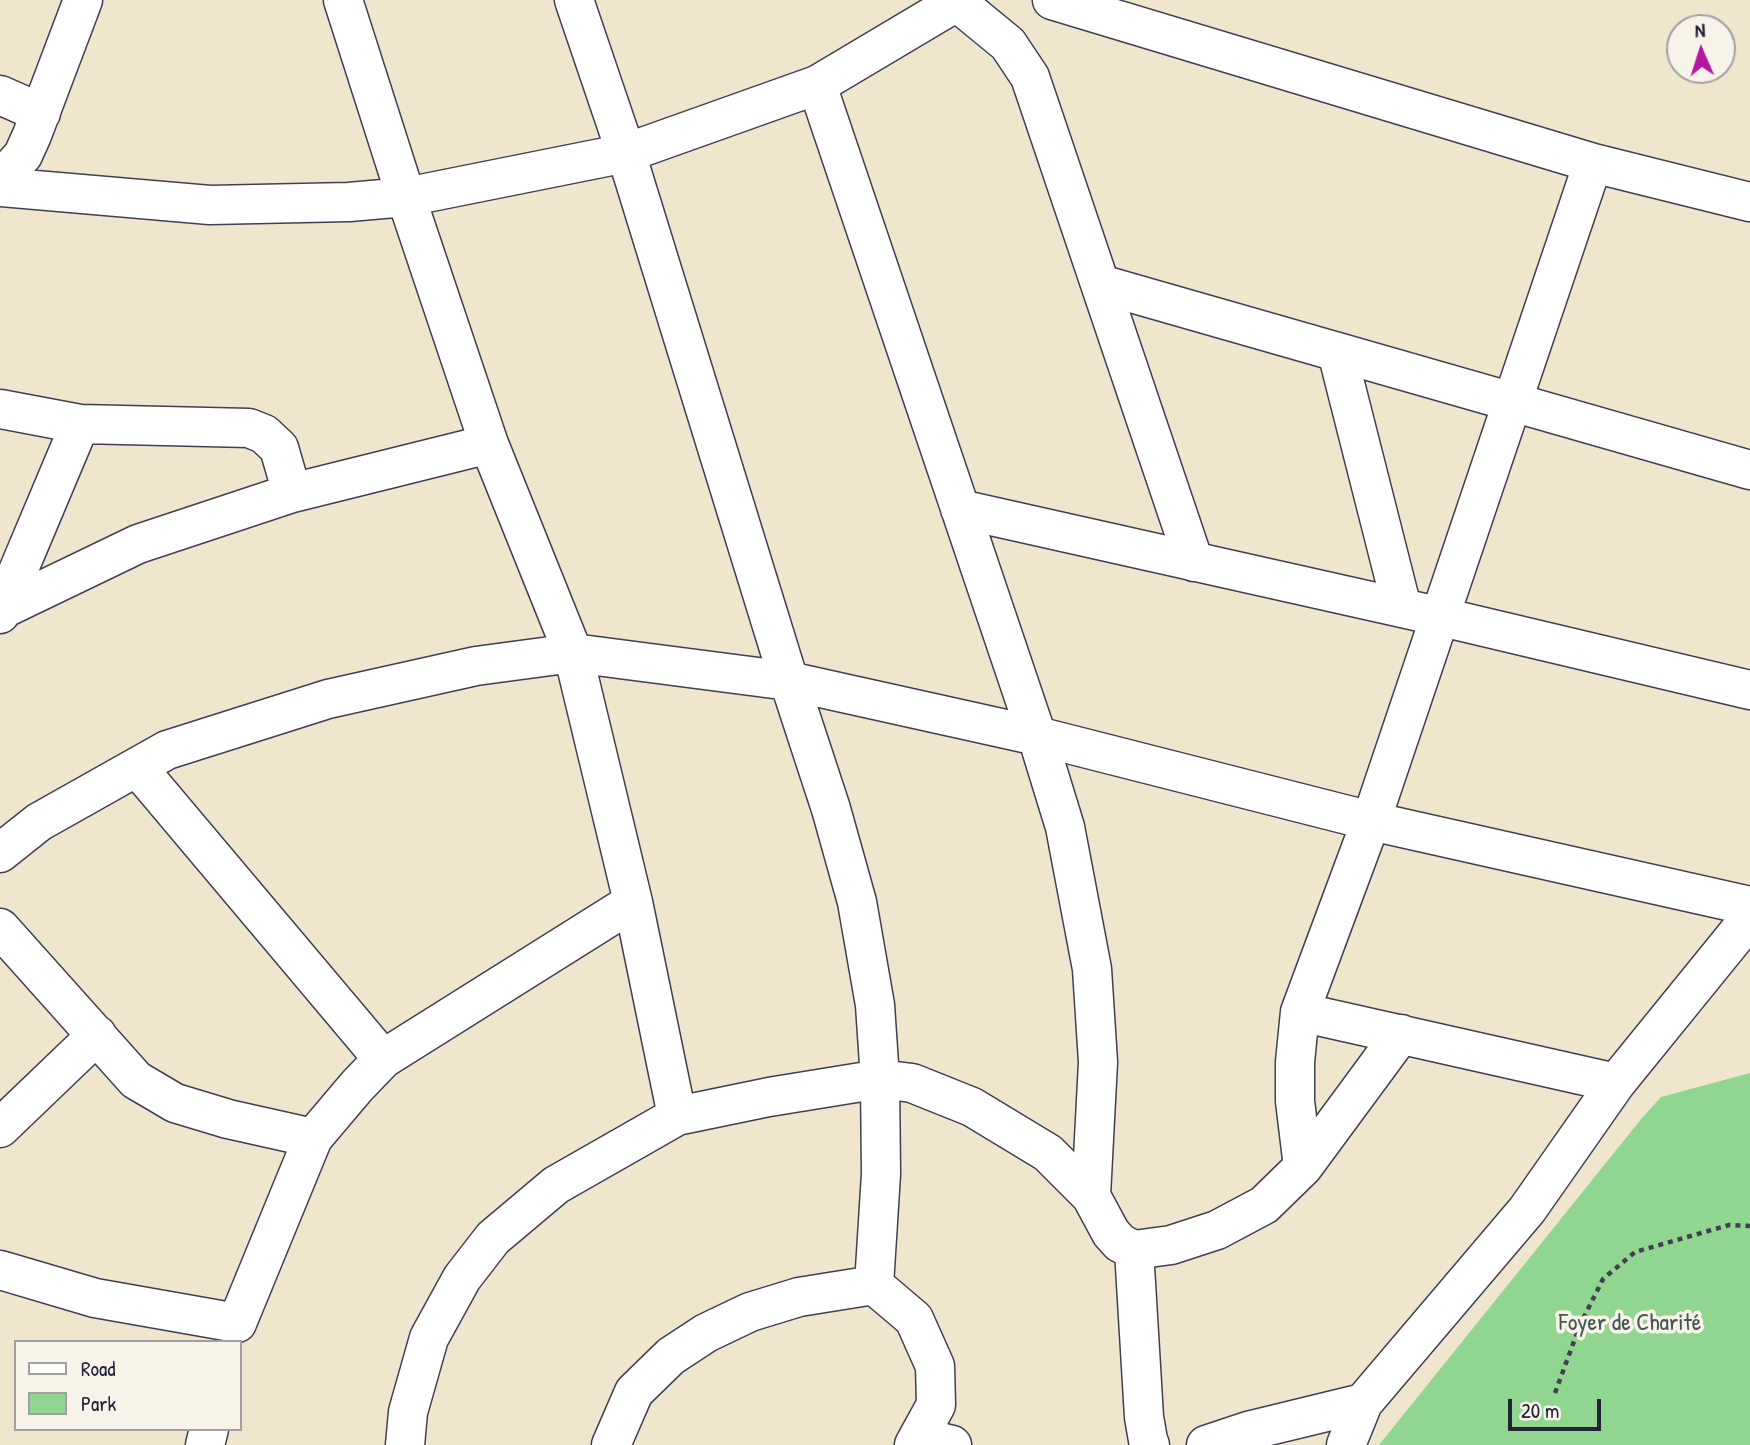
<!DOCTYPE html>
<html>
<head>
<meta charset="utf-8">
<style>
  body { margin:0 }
  #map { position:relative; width:1750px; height:1445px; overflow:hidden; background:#f0e6cd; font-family:"Patrick Hand",sans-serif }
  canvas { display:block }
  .legend { position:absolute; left:14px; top:1340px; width:228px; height:91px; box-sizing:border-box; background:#f7f3e8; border:2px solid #a29fa3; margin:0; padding:9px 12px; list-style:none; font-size:21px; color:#22223b }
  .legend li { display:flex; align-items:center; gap:14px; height:35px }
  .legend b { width:35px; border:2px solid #a29fa3 }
  .north { position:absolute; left:1666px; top:14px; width:70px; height:70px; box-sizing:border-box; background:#f7f3e8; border:2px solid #a29fa3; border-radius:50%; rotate:357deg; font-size:19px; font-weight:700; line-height:28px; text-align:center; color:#22223b }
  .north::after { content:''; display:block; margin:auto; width:24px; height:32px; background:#b5179e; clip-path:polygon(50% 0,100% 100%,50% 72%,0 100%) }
  .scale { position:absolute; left:1508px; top:1399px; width:93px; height:32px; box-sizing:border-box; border:4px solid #22223b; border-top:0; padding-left:9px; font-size:21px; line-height:24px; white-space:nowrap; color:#22223b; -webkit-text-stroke:5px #f7f3e8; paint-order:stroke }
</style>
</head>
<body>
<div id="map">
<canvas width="1750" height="1445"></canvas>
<ul class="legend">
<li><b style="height:9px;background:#fff"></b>Road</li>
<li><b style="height:19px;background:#90d690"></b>Park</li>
</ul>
<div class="north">N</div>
<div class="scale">20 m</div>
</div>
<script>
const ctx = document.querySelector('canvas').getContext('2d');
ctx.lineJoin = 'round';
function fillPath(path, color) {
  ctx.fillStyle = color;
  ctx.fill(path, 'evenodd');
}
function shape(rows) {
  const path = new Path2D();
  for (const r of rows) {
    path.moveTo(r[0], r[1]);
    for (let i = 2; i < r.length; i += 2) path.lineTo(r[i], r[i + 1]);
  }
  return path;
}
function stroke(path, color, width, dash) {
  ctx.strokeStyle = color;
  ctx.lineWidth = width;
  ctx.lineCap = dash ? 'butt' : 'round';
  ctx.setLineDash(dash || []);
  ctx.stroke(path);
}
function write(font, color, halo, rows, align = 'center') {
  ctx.font = font + ' "Patrick Hand",sans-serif';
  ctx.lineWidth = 7;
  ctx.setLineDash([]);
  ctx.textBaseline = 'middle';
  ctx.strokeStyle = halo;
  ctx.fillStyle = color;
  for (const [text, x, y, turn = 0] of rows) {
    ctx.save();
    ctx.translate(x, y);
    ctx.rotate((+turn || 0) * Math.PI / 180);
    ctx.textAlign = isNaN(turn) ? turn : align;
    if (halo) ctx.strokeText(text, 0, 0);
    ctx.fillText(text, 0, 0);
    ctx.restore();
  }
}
fillPath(shape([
  [1750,1073,1750,1445,1379,1445,1642,1118,1661,1097]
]), '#90d690');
const minor = shape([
  [343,0,406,197,489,444,573,653,633,902,677,1116],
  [574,0,626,153,789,681,831,809,857,902,875,1005,880,1079,881,1174,874,1285],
  [1052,0,1593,163,1750,202],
  [958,3,1008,44,1030,77,1194,562],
  [817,85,1037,736,1065,827,1092,969,1098,1062,1091,1196],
  [0,95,41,113],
  [0,181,23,155,32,135,83,0],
  [0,187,210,205,349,202,406,197,626,153,817,85,960,0],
  [1100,284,1750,470],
  [1337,352,1402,608],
  [0,409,80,424,249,428,264,434,279,448,292,493],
  [960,509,1442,617,1750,690],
  [1,610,138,544,292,493,489,444],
  [0,614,80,424],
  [137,767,383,1059],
  [0,853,39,822,167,750,328,699,476,666,573,653,789,681,1037,736,1371,821,1750,906],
  [0,928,136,1080,175,1103,228,1119,313,1138,357,1086,383,1059,633,902],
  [1300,1012,1616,1083],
  [0,1128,97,1035],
  [1303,1167,1295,1101,1295,1062,1300,1012,1371,821,1593,163],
  [1134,1250,1144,1417,1148,1440,1150,1445],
  [0,1270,95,1298,237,1323,313,1138],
  [919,1437,952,1445],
  [205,1445,209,1429],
  [405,1445,408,1412,429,1338,462,1278,493,1238,556,1185,677,1116,769,1097,880,1079,912,1083,972,1107,1048,1153,1091,1196,1111,1233,1120,1243,1134,1250,1171,1245,1217,1230,1264,1205,1303,1167,1401,1034],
  [611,1445,634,1392,671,1356,706,1333,750,1312,799,1297,874,1285,914,1319,935,1366,936,1405,914,1445],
  [1206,1445,1248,1431,1363,1403],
  [1346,1445,1363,1403,1527,1210,1616,1083,1750,918]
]);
stroke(minor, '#413f51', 41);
stroke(shape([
  [1555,1393,1580,1325,1603,1279,1635,1252,1729,1225,1750,1226]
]), '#413f51', 4.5, [5, 5]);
stroke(minor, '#fff', 38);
write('24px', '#435854', '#f7f3e8', [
  ["Foyer de Charité",1630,1324]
]);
</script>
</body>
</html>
